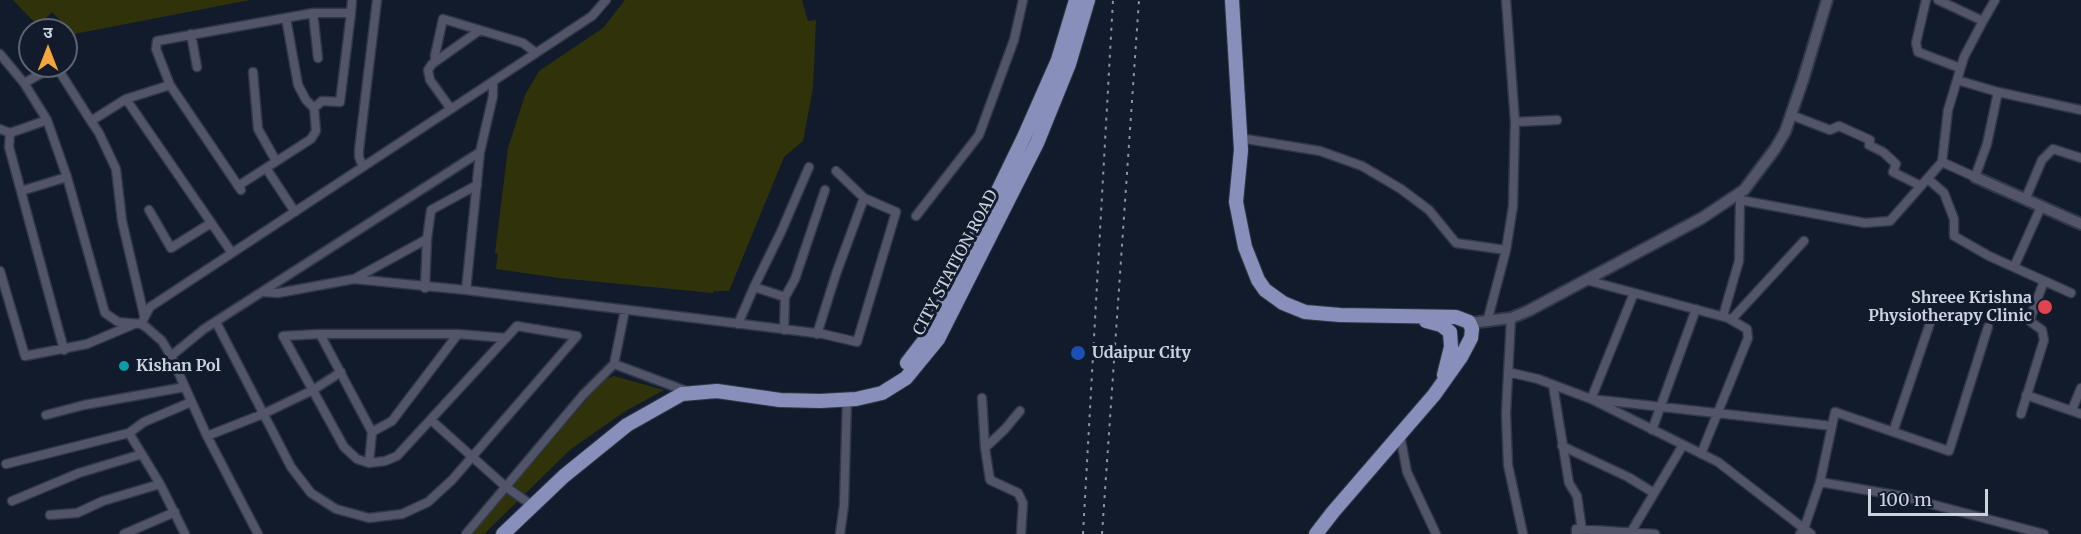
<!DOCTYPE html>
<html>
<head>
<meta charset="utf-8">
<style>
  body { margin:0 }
  #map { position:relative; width:2081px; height:534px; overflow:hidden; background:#121b2b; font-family:Merriweather,"Noto Sans Devanagari",serif }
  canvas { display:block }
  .north { position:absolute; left:18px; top:18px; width:60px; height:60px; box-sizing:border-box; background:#121b2b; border:2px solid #5c6472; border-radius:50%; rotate:0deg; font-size:16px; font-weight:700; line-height:24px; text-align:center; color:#cbd1dd }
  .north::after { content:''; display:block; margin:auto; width:21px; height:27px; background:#f1a63f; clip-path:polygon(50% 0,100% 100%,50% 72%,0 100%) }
  .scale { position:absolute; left:1868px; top:489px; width:120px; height:27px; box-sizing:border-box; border:3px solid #cbd1dd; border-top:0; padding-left:8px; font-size:18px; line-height:21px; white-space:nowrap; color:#cbd1dd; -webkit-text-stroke:4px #121b2b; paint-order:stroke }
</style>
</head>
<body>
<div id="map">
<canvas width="2081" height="534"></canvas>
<div class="north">उ</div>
<div class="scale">100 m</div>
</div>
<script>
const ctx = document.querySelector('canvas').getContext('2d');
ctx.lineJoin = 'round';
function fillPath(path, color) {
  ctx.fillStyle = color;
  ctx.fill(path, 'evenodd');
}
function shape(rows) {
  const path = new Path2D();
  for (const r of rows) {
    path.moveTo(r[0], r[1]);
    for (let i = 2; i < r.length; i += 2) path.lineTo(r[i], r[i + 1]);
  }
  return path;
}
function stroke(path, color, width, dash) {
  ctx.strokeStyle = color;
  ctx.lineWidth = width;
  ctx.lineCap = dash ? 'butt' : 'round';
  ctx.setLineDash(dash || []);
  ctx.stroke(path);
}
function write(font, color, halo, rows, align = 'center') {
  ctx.font = font + ' Merriweather,serif';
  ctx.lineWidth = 6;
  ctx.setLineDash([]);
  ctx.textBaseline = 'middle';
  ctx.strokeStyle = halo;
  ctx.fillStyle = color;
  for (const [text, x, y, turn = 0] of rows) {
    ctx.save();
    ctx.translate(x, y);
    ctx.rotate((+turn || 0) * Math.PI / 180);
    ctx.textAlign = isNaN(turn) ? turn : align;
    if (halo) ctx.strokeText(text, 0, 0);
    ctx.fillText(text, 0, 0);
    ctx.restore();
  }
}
fillPath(shape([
  [13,0,250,0,74,34,52,12,38,26],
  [625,0,802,0,808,21,816,20,813,88,803,141,784,157,729,291,714,291,713,293,559,278,496,269,498,254,495,253,508,148,525,95,539,71,603,28],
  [614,376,664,390,624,412,571,449,484,534,467,534,530,466,603,380]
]), '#303209');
const minor = shape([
  [1926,0,1916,43,1918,52,1960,68],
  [1938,0,1983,21,1964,57,1948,110,1942,162],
  [313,13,318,58],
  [351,13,352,0],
  [1983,21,1995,0],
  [191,34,197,67],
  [0,54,24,83,47,120,67,177,105,313,118,322,141,324,146,327,162,341,171,356,207,436,258,534],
  [435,61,435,55,443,19,480,30],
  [56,66,91,121],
  [253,72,258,129,276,161],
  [1957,80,1998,92,2081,110],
  [24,83,55,66],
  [126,99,232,253],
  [451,109,430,80,428,70,432,64,480,30,523,43,536,53],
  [1791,115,1830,130,1839,126,1870,140,1869,145,1883,152,1896,164,1893,172,1921,186],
  [1515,122,1557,120],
  [0,129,10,133,47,120],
  [10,133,9,147,64,350],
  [1240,138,1320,151,1362,166,1401,189,1429,210,1456,243,1506,250],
  [480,152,466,290,823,334,857,342,896,212,864,198,836,171],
  [363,167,359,157,359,150,377,0],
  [266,168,295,212],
  [1928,179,1944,193,1954,219,1954,236,1989,256,2071,293],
  [238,186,311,139,316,131,314,108,306,100,298,85,286,18],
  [241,190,170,85,156,49,157,41,313,13,351,13,340,102,322,101,314,108],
  [21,191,67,177],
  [1736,196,1740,200,1865,223,1890,221,1942,162,1975,177,1987,144,1998,92],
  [2025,200,2042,160,2053,149,2081,158],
  [149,210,171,248,211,223],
  [916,216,979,135,1014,40,1023,0],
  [2014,267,2041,207],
  [0,271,25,356,87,344,132,325],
  [354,279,427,239,431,210,477,185],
  [1586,280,1728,318,1747,329,1748,338,1701,454],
  [754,287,781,232,809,167],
  [425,288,427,239],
  [263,292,278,293,354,279,466,290],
  [1634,293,1591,399,1832,426],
  [144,315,122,221,116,169,99,133,91,121,126,99,170,85],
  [1723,316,1739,261,1740,200],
  [1511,318,1506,413,1508,465,1523,534],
  [1732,319,1804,241],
  [216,322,291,467,311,493,336,509,369,518,402,514,428,502,452,480,577,336,517,326,397,456,385,461,369,463,357,459,344,447,283,336,320,334,458,334,392,421,372,432],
  [1487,322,1506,250,1513,206,1515,122,1506,0],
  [141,324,150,307,536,53,592,16,606,0],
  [738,324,754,287,785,297,795,279,825,190],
  [1988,327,1949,451,1835,412,1820,482,1901,496,2044,534],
  [784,330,785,297],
  [320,334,372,432,369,463],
  [458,334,506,338],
  [817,334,836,274,864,198],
  [171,356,204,329,480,152,493,96,493,82],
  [614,364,625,310],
  [1508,372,1538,379,1591,399,1718,462,1811,534],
  [1553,385,1569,483,1577,496,1582,530],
  [2026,395,2081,414],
  [982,398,985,448,1005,429,1020,411],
  [2072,410,2081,388],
  [2021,414,2044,340,2042,330,2031,322,2031,316,2044,281],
  [46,415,84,405,185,387],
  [431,420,506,487,533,506],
  [1652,430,1696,309],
  [1893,432,1930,323],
  [129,433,160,484,185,534],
  [1400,435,1407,472,1436,534],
  [207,436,263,414,313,390,341,372],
  [1562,446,1628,477,1654,493],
  [985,448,990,480,1018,493,1023,503,1021,534],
  [6,464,129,433,144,422,191,402],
  [12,501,79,473,142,454],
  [50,515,77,513,103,501,160,484],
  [1631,532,1683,445],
  [124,534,175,512],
  [466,534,583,395,614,364,689,392],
  [840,534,844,505,847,400],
  [1576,534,1576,529,1655,534],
  [1800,534,1804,529,1820,482]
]);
const tertiary = shape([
  [1975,177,2081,224],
  [1470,323,1511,318,1528,311,1702,218,1744,190,1775,149,1785,132,1803,80,1827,0]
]);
const primary = shape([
  [1232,0,1241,150,1236,202,1245,247,1258,280,1265,290,1283,303,1305,312,1340,315,1456,317,1469,322,1472,329,1471,338,1461,357,1434,395,1333,512,1316,534],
  [1426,321,1441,325,1450,332,1451,347,1444,375],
  [907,363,927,337,1024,137,1058,60,1076,0],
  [503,534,564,476,627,425,682,394,717,391,780,400,820,401,856,399,882,393,906,378,938,339,1037,143,1069,64,1088,0]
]);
stroke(minor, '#303847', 11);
stroke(tertiary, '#303847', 14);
stroke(primary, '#303847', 16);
stroke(minor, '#52556a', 8);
stroke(tertiary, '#52556a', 10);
stroke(primary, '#898fbb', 14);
stroke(shape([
  [1083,534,1113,0],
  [1102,534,1139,0]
]), '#8e95a3', 2, [3, 6]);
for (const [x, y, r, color] of [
  [2045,307,8,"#e0444e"],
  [1078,353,8,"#1a4fb4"],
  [124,366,6,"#0f9aa8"]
]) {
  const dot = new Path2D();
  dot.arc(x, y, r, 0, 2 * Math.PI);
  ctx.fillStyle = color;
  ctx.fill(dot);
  stroke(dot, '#121b2b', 2);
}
write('16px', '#cbd1dd', '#121b2b', [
  ["CITY STATION ROAD",956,263,-62]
]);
write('bold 16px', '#cbd1dd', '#121b2b', [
  ["Shreee Krishna",2032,298,"right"],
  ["Physiotherapy Clinic",2032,316,"right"],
  ["Udaipur City",1092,353],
  ["Kishan Pol",136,366]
], 'left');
</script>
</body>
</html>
